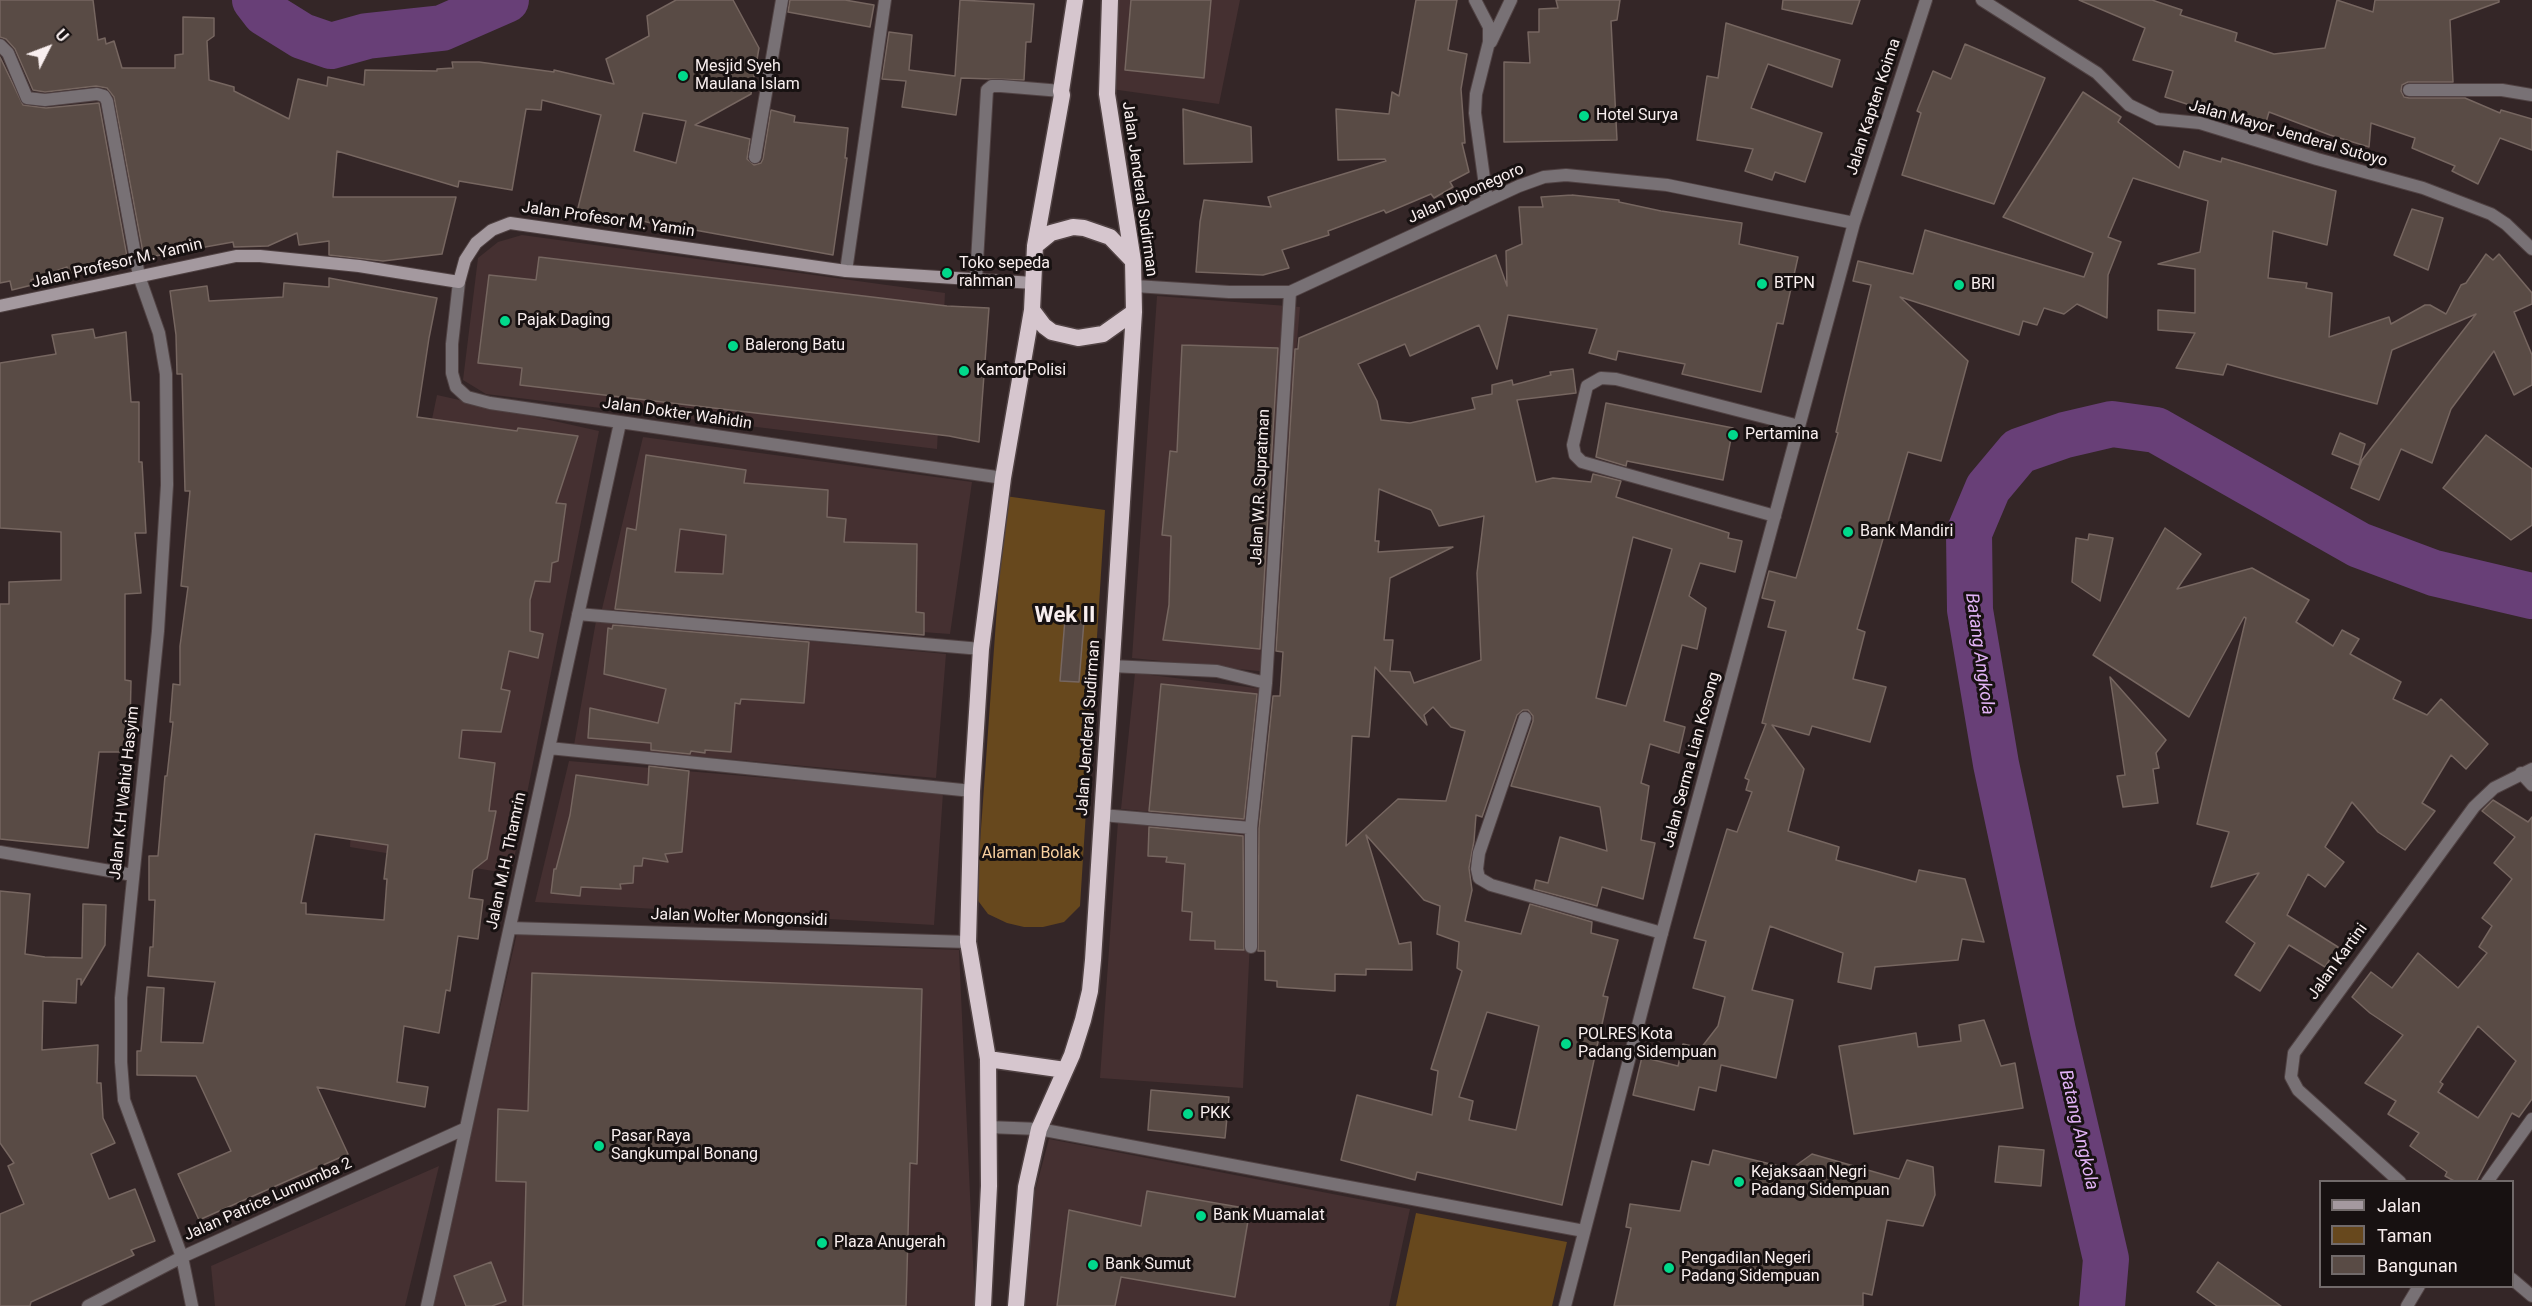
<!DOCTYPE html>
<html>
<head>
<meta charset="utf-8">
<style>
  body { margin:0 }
  #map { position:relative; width:2532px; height:1306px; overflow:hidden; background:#342627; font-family:Roboto,sans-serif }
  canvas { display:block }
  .legend { position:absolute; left:2319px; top:1180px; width:195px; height:108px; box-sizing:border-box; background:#171111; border:2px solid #716a6a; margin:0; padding:8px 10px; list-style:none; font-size:18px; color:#f9efef }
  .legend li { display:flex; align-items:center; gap:12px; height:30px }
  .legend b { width:30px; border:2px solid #716a6a }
  .north { position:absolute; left:18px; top:18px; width:60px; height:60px; -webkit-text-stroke:4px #171111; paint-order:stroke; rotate:48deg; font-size:16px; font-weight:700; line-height:24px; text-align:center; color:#f9efef }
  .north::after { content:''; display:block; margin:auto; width:21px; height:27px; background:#f9efef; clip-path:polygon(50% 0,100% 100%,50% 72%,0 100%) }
</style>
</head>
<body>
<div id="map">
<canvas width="2532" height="1306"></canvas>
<ul class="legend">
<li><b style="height:8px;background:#a4999f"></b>Jalan</li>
<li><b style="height:16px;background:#67481d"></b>Taman</li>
<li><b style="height:16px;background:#594b45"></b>Bangunan</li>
</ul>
<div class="north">U</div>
</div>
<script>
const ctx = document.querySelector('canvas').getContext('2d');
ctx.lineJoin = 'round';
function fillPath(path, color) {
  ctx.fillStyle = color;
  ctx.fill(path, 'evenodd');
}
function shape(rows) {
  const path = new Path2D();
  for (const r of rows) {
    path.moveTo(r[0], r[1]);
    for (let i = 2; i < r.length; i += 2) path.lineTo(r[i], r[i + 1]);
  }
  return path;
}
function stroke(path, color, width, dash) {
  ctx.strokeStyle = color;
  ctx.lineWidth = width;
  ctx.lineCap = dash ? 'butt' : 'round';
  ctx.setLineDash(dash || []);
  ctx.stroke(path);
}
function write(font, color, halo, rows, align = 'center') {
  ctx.font = font + ' Roboto,sans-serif';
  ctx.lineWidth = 6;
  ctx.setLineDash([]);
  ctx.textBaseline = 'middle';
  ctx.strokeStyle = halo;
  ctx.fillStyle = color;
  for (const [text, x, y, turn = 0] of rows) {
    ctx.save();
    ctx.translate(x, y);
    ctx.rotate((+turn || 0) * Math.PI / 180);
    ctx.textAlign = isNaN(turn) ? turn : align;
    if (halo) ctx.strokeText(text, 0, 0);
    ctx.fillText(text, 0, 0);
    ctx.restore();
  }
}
fillPath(shape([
  [1119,0,1240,0,1219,104,1111,89],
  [522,235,945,293,937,449,486,394,463,380,478,258,498,242],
  [1157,296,1300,307,1268,672,1132,658],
  [437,395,599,431,511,874,350,847,352,807],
  [643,437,972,482,950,634,602,609],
  [596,621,946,654,936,778,574,745],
  [1135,673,1264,689,1256,822,1121,809],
  [569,761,943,793,934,925,535,902],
  [1118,821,1255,836,1243,1088,1100,1078],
  [517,933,959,950,975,1306,432,1306],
  [1049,1139,1410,1209,1389,1306,1025,1306,1031,1206],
  [439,1166,405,1306,215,1306,211,1266]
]), '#453031');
fillPath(shape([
  [1005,496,1105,510,1080,906,1064,922,1043,927,1024,927,1007,923,988,914,976,898],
  [1416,1213,1567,1242,1552,1306,1396,1306]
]), '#67481d');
stroke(shape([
  [255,0,265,13,302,36,331,46,367,36,442,28,506,0],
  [2102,1306,2106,1259,2053,1031,1996,764,1970,610,1969,533,1988,488,2019,451,2065,435,2112,424,2156,430,2359,545,2434,573,2532,596]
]), '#683f77', 46);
const building = shape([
  [0,0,93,0,98,40,105,38,106,44,114,41,122,68,175,68,175,55,183,54,183,17,214,18,214,36,207,41,209,80,234,87,234,91,289,119,298,79,327,86,328,77,364,85,365,70,437,71,437,69,453,68,452,62,479,62,554,72,554,70,614,84,606,59,649,36,647,16,676,0,733,0,759,48,751,94,695,125,750,139,747,159,754,165,761,163,763,159,771,110,795,116,794,122,848,128,845,158,847,158,833,255,689,229,688,232,618,215,616,223,577,212,601,115,542,100,541,110,526,109,512,190,459,181,458,187,337,151,333,197,456,197,442,254,383,261,329,255,329,241,299,245,297,233,268,246,234,247,233,242,144,258,114,97,107,88,96,86,45,92,33,90,15,49,6,39,0,37,0,0],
  [643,113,686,121,676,163,634,151,643,113],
  [790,0,845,0,874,5,870,27,788,12,790,0],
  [960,0,1034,4,1031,42,1026,42,1024,80,961,78,956,115,902,107,906,81,882,79,889,32,912,35,909,70,955,76,960,0],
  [1131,0,1211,0,1204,78,1125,70,1131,0],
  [1416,0,1457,0,1448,50,1467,54,1461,89,1465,143,1462,143,1469,172,1450,182,1453,187,1434,198,1431,194,1386,213,1384,210,1328,231,1329,235,1282,250,1289,268,1263,275,1196,272,1200,222,1204,200,1271,207,1268,197,1386,161,1385,159,1338,160,1336,109,1389,114,1392,92,1399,96,1416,0],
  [1556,0,1620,0,1617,20,1611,21,1617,140,1504,142,1504,62,1530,63,1528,32,1539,32,1539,9,1558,8,1556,0],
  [1783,0,1860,0,1852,24,1782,9,1783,0],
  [2079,0,2152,0,2182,10,2180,15,2237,33,2235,41,2274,54,2325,48,2337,0,2373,12,2375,0,2499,0,2499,2,2450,20,2453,82,2408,82,2402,85,2401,91,2404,97,2409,98,2465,98,2500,113,2501,110,2532,119,2532,150,2500,138,2478,184,2452,171,2455,166,2412,148,2415,138,2371,123,2369,147,2330,135,2269,112,2264,129,2165,97,2173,71,2133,60,2145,28,2079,0],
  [1726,23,1840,60,1832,87,1768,64,1751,108,1822,133,1805,182,1775,172,1772,180,1745,171,1753,149,1697,140,1707,76,1718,78,1726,23],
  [1965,44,2045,78,1994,204,1902,175,1921,113,1917,111,1933,71,1951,79,1965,44],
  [0,57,23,105,46,108,99,103,128,262,69,273,67,267,31,280,32,285,12,290,10,281,0,283,0,57],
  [2083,92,2121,117,2118,122,2179,168,2184,151,2221,162,2222,158,2336,191,2327,245,2273,231,2268,278,2307,283,2306,288,2332,293,2329,337,2389,317,2391,324,2425,305,2430,305,2446,314,2461,285,2466,283,2486,254,2493,260,2499,254,2532,293,2532,304,2514,312,2532,355,2532,385,2514,395,2494,351,2451,409,2432,463,2401,449,2379,500,2351,488,2362,460,2476,314,2392,350,2377,404,2227,364,2223,375,2176,368,2195,333,2158,330,2158,310,2195,313,2195,269,2158,264,2200,252,2208,201,2133,178,2108,237,2121,242,2108,275,2107,318,2077,304,2064,314,2044,308,2037,325,2023,321,2019,335,1900,297,1968,361,1941,461,1908,452,1857,629,1865,632,1853,679,1886,687,1870,742,1812,726,1809,735,1772,725,1804,769,1788,831,1839,847,1836,860,1916,882,1919,870,1965,879,1984,942,1962,939,1958,960,1875,967,1871,989,1838,982,1843,953,1770,926,1752,990,1793,1000,1776,1078,1721,1065,1716,1091,1699,1087,1694,1110,1633,1095,1642,1057,1678,1066,1683,1044,1701,1048,1718,1026,1725,997,1693,988,1706,941,1694,938,1727,829,1737,832,1752,792,1746,790,1749,780,1745,778,1766,724,1762,723,1786,631,1768,627,1775,601,1762,598,1769,571,1796,578,1838,433,1836,432,1871,285,1853,281,1858,261,1913,274,1925,230,2084,277,2093,253,2003,217,2083,92],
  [1183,109,1251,127,1252,162,1184,164,1183,109],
  [1572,195,1619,200,1619,202,1661,211,1742,223,1739,244,1798,257,1783,324,1777,323,1761,392,1682,374,1685,364,1618,351,1616,360,1589,353,1597,329,1508,315,1497,369,1479,325,1410,356,1405,344,1358,364,1377,401,1381,420,1410,423,1475,409,1472,398,1492,394,1492,385,1512,380,1513,385,1551,375,1550,372,1573,369,1576,393,1517,400,1536,482,1553,478,1591,482,1593,474,1621,481,1616,497,1729,533,1728,538,1742,541,1735,572,1700,563,1689,596,1706,608,1697,649,1682,645,1664,721,1685,727,1679,753,1650,744,1641,783,1649,786,1641,840,1655,843,1643,899,1602,887,1597,906,1534,889,1536,880,1548,883,1560,837,1607,851,1600,807,1511,786,1533,721,1533,716,1528,710,1523,710,1517,715,1482,817,1476,815,1474,841,1469,868,1472,890,1465,921,1521,934,1530,904,1592,922,1591,933,1618,940,1603,996,1608,997,1562,1205,1417,1172,1415,1180,1341,1160,1357,1095,1432,1115,1438,1071,1431,1069,1462,971,1457,968,1459,942,1437,934,1440,906,1424,900,1366,835,1399,944,1411,942,1412,970,1366,969,1366,975,1335,974,1335,991,1277,987,1277,981,1265,980,1265,951,1258,951,1259,828,1273,696,1280,696,1283,652,1276,651,1295,349,1298,349,1299,338,1496,255,1507,286,1506,251,1522,244,1519,207,1543,207,1541,197,1572,195],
  [1379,489,1431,510,1439,526,1484,516,1477,573,1481,660,1414,683,1410,672,1390,671,1393,640,1384,640,1390,578,1453,547,1378,552,1379,541,1375,541,1379,489],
  [1633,537,1672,549,1626,706,1596,698,1633,537],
  [1375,667,1427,725,1424,715,1433,707,1451,727,1465,731,1446,801,1398,799,1346,846,1352,736,1369,737,1375,667],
  [1487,1012,1539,1026,1516,1130,1469,1120,1473,1101,1459,1097,1487,1012],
  [2412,209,2443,218,2428,270,2394,255,2412,209],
  [539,257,947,306,989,308,979,442,949,436,520,385,522,368,478,363,489,275,536,280,539,257],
  [329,278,437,298,429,338,417,417,517,431,518,428,578,436,556,503,566,504,558,561,552,563,550,582,535,581,530,600,530,631,543,634,538,658,509,651,501,689,510,691,501,732,462,730,459,758,495,763,489,811,496,811,487,859,473,870,469,898,483,900,478,939,458,936,450,991,446,990,439,1033,404,1026,397,1082,428,1087,425,1107,317,1087,348,1154,199,1220,178,1174,231,1151,196,1076,137,1075,137,1051,141,1051,147,987,164,988,161,1042,203,1043,215,982,148,976,150,947,153,947,155,900,149,900,149,856,158,856,165,776,167,776,173,722,170,722,173,684,180,685,180,646,188,587,181,586,190,491,185,491,182,374,177,374,176,335,170,291,207,286,209,301,283,297,284,283,329,287,329,278],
  [315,834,388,845,384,879,387,879,384,920,306,914,306,903,301,903,315,834],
  [93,329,95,338,126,332,131,402,139,402,139,462,142,462,146,533,135,533,141,593,125,594,125,680,131,681,130,727,125,738,125,752,99,752,88,848,0,839,0,604,9,604,9,582,61,580,61,532,0,528,0,363,56,354,52,335,93,329],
  [1182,345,1278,348,1260,649,1163,640,1169,605,1171,536,1162,535,1170,451,1177,452,1182,345],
  [1606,403,1733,428,1723,480,1627,461,1626,466,1596,457,1606,403],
  [2340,433,2365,444,2359,465,2332,454,2340,433],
  [2486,435,2532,469,2532,525,2511,540,2443,488,2486,435],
  [646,455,746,470,744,483,828,490,827,517,846,519,844,542,917,544,916,612,924,613,924,635,615,609,627,528,636,530,646,455],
  [680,529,726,535,723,574,675,572,680,529],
  [2165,528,2201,554,2177,589,2252,568,2309,600,2296,622,2333,646,2342,630,2359,639,2350,654,2401,682,2393,699,2427,715,2441,699,2488,744,2466,769,2451,755,2422,803,2435,811,2405,850,2378,832,2352,802,2325,847,2344,862,2325,887,2308,874,2287,915,2338,947,2325,967,2289,945,2260,991,2235,975,2255,943,2226,922,2259,873,2211,887,2229,832,2197,824,2246,618,2244,617,2189,717,2093,655,2165,528],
  [2089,534,2113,538,2100,601,2072,582,2076,538,2088,540,2089,534],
  [1065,619,1084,621,1079,682,1060,681,1065,619],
  [613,625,809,642,804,703,741,699,740,704,735,703,731,752,705,750,705,753,691,751,690,754,651,750,651,743,588,738,590,708,658,723,666,689,604,674,608,628,612,629,613,625],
  [2110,677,2166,740,2156,753,2159,768,2153,769,2158,803,2123,807,2117,776,2125,775,2110,677],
  [1161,684,1257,694,1244,819,1149,811,1161,684],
  [649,766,689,771,682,852,665,854,668,862,643,858,642,866,634,866,633,883,620,884,621,889,581,887,580,896,551,893,554,869,556,869,570,815,576,775,648,785,649,766],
  [2493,800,2528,822,2532,817,2532,1099,2519,1117,2512,1113,2476,1182,2456,1182,2445,1176,2447,1172,2410,1146,2419,1133,2388,1114,2396,1101,2365,1083,2403,1035,2370,1013,2352,997,2371,972,2392,988,2418,953,2458,988,2487,953,2479,947,2492,926,2482,918,2512,879,2494,863,2515,837,2482,811,2493,800],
  [2478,1026,2516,1061,2478,1118,2438,1092,2443,1084,2440,1082,2478,1026],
  [1149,827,1243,836,1244,950,1215,949,1215,941,1190,940,1192,912,1182,911,1185,864,1166,862,1167,857,1148,856,1149,827],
  [0,891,30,894,25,954,45,957,82,958,83,904,106,905,105,945,81,985,81,979,77,979,76,1003,43,1001,42,1050,98,1045,97,1083,101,1083,103,1118,115,1143,91,1154,109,1199,135,1189,155,1241,131,1250,134,1255,31,1302,30,1306,0,1306,0,1214,24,1204,8,1166,14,1163,0,1143,0,891],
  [532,973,922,989,917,1164,910,1163,906,1306,523,1306,526,1182,496,1181,498,1109,528,1111,532,973],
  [1984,1020,2001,1066,2015,1063,2023,1108,1854,1134,1839,1046,1916,1033,1918,1047,1961,1041,1959,1025,1984,1020],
  [1151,1090,1229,1097,1225,1138,1148,1130,1151,1090],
  [1999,1146,2044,1150,2041,1186,1995,1182,1999,1146],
  [1713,1150,1791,1169,1812,1154,1899,1179,1907,1160,1933,1167,1935,1195,1923,1226,1887,1220,1872,1295,1863,1293,1863,1306,1614,1306,1631,1228,1626,1227,1630,1204,1680,1211,1692,1161,1709,1165,1713,1150],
  [1147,1191,1250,1209,1235,1297,1121,1277,1115,1306,1057,1306,1069,1210,1141,1226,1147,1191],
  [491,1262,506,1301,492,1306,466,1306,454,1276,491,1262],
  [2218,1262,2281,1306,2217,1306,2197,1292,2218,1262]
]);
fillPath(building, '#594b45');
stroke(building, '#766660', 1.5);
const service = shape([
  [976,279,987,90,992,86,1001,86,1061,91],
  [1775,516,1582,462,1575,455,1573,445,1587,386,1601,378,1616,379,1799,426],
  [1525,718,1479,853,1477,869,1479,878,1491,885,1662,933]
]);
const minor = shape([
  [1475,0,1489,27,1489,42,1476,94,1475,113,1487,200],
  [1982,0,2097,73,2129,105,2158,119,2200,123,2317,159,2423,188,2491,214,2506,224,2532,249],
  [1491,42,1511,0],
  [0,45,8,53,27,98,45,100,97,94,104,96,107,101,139,276,159,333,166,374,167,485,158,631,121,998,121,1062,124,1100,182,1257,192,1306],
  [2409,90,2502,90,2532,95],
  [755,157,782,0],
  [846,271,885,0],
  [459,282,452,344,452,373,456,387,467,397,490,403,1003,478],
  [578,614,981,649],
  [1111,666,1217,671,1266,683],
  [549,748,972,791],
  [2521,773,2532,785],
  [1102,815,1251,828],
  [0,852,133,875],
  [510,928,968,942],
  [1251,947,1251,828,1266,683,1290,292],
  [988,1127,1039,1129,1584,1231],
  [2400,1182,2298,1090,2291,1077,2294,1053,2474,807,2494,788,2532,769],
  [2487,1182,2532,1119],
  [2512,1279,2532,1296],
  [88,1306,182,1257,464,1129],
  [427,1306,620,423],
  [2407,1306,2419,1286]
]);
const tertiary = shape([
  [1135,286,1229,292,1290,292,1519,186,1544,177,1566,175,1667,185,1854,223],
  [1565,1306,1662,933,1854,223,1926,0]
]);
const secondary = shape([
  [0,306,236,256,260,256,359,266,459,282,465,260,476,243,492,230,510,223,846,271,1033,283]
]);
const trunk = shape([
  [1035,246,1051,233,1073,227,1084,228,1110,237,1133,261],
  [1032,310,1044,326,1052,332,1078,338,1103,334,1134,312],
  [988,1059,1065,1070],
  [983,1306,989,1186,988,1059,968,942,972,791,981,649,1003,478,1032,310,1035,246,1062,95,1061,91,1075,0],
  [1016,1306,1026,1187,1039,1129,1072,1055,1083,1020,1090,991,1093,960,1134,312,1133,261,1107,94,1110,0]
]);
stroke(service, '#504243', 14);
stroke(minor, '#504243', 14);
stroke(tertiary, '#504243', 14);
stroke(secondary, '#504243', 14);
stroke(trunk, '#504243', 19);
stroke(service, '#787175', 12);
stroke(minor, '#787175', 12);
stroke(tertiary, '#787175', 12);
stroke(secondary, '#a4999f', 12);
stroke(trunk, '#d6c6ce', 16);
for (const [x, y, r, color] of [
  [683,76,6,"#01d98b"],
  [1584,116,6,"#01d98b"],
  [947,273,6,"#01d98b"],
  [1762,284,6,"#01d98b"],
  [1959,285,6,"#01d98b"],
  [505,321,6,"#01d98b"],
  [733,346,6,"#01d98b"],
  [964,371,6,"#01d98b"],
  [1733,435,6,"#01d98b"],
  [1848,532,6,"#01d98b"],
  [1566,1044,6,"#01d98b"],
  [1188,1114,6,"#01d98b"],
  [599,1146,6,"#01d98b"],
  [1739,1182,6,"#01d98b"],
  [1201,1216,6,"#01d98b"],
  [822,1243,6,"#01d98b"],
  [1093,1265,6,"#01d98b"],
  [1669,1268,6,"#01d98b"]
]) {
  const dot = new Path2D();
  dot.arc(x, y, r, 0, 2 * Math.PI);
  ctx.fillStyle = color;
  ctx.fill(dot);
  stroke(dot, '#171111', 2);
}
write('16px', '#f9efef', '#171111', [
  ["Mesjid Syeh",695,67],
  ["Maulana Islam",695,85],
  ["Hotel Surya",1596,116],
  ["Toko sepeda",959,264],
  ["rahman",959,282],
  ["BTPN",1774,284],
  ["BRI",1971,285],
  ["Pajak Daging",517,321],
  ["Balerong Batu",745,346],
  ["Kantor Polisi",976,371],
  ["Pertamina",1745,435],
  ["Bank Mandiri",1860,532],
  ["POLRES Kota",1578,1035],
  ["Padang Sidempuan",1578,1053],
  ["PKK",1200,1114],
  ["Pasar Raya",611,1137],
  ["Sangkumpal Bonang",611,1155],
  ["Kejaksaan Negri",1751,1173],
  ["Padang Sidempuan",1751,1191],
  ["Bank Muamalat",1213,1216],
  ["Plaza Anugerah",834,1243],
  ["Pengadilan Negeri",1681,1259],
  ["Padang Sidempuan",1681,1277],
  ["Bank Sumut",1105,1265]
], 'left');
write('16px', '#f9efef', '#171111', [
  ["Jalan Kapten Koima",1874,107,-72],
  ["Jalan Mayor Jenderal Sutoyo",2288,134,16],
  ["Jalan Jenderal Sudirman",1139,189,82],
  ["Jalan Diponegoro",1466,194,-24],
  ["Jalan Profesor M. Yamin",608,220,8],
  ["Jalan Profesor M. Yamin",117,264,-13],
  ["Jalan Dokter Wahidin",677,414,8],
  ["Jalan W.R. Supratman",1261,487,-87],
  ["Jalan Jenderal Sudirman",1089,728,-86],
  ["Jalan Serma Lian Kosong",1692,760,-75],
  ["Jalan K.H Wahid Hasyim",125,793,-84],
  ["Jalan M.H. Thamrin",507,861,-78],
  ["Jalan Wolter Mongonsidi",739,918,2],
  ["Jalan Kartini",2338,962,-54],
  ["Jalan Patrice Lumumba 2",268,1200,-24]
]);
write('16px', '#fad1a0', '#171111', [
  ["Alaman Bolak",1031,854]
]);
write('italic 18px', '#e2b3f6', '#171111', [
  ["Batang Angkola",1979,654,82],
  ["Batang Angkola",2078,1130,77]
]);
write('bold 22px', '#f9efef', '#171111', [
  ["Wek II",1065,616]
]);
</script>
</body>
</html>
